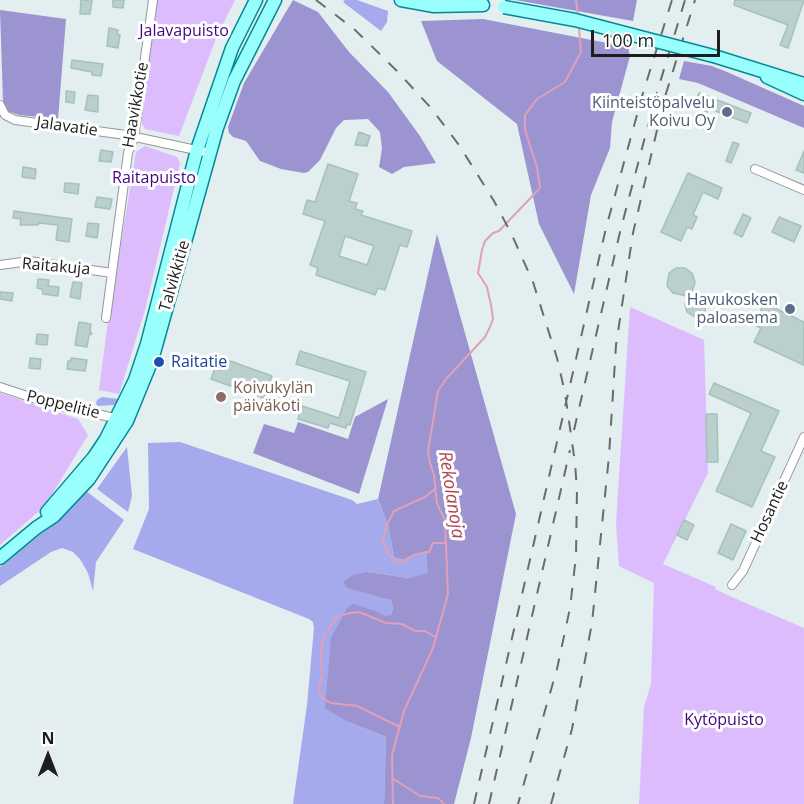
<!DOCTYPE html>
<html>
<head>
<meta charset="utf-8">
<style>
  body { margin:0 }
  #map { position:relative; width:804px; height:804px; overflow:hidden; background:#e2eeef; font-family:"Open Sans",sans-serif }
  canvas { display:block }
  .north { position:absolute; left:18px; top:726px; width:60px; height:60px; -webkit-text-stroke:4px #fff; paint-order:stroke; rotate:0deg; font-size:16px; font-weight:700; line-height:24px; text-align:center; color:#1d1d1d }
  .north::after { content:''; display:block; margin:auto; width:21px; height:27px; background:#1d1d1d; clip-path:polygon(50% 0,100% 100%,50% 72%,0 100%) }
  .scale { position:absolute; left:591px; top:30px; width:129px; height:27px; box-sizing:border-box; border:3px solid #1d1d1d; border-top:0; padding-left:8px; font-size:18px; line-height:21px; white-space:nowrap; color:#1d1d1d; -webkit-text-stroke:4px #fff; paint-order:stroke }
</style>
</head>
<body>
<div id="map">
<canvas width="804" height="804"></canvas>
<div class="north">N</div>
<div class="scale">100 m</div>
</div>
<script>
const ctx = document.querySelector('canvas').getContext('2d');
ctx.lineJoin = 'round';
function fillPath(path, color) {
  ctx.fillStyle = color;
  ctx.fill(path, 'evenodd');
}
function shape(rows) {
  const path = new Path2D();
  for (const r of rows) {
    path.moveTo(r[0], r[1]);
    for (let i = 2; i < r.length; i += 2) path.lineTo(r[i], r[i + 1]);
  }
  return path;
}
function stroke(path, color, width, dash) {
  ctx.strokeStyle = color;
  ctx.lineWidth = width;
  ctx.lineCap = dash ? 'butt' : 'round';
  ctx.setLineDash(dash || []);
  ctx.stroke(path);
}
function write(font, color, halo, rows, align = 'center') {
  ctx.font = font + ' "Open Sans",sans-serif';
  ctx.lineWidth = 6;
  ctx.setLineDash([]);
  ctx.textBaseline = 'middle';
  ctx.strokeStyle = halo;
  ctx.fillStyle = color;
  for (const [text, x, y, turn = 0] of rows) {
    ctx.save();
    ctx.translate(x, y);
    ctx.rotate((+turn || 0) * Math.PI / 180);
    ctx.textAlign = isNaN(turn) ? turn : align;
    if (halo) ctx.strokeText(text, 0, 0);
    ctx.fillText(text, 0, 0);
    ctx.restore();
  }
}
fillPath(shape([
  [345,0,357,0,388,11,387,22,381,31,343,2],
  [102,397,119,399,120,400,114,405,98,406,96,404,97,400],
  [180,442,352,500,357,504,378,499,388,525,394,557,403,560,426,551,429,574,409,578,368,572,378,595,391,600,393,607,391,615,385,617,376,611,346,721,386,737,384,804,293,804,307,705,314,628,313,622,309,619,133,549,149,509,148,443],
  [127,447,132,496,128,512,97,489],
  [86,491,124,520,96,562,93,591,88,573,80,559,73,552,62,548,51,552,0,586,0,567,70,510]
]), '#a5aaed');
fillPath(shape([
  [293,0,318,12,349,52,388,92,420,136,436,163,404,167,392,174,379,167,382,149,380,132,368,119,344,120,336,128,320,160,308,172,304,173,281,169,260,161,246,141,233,137,229,133,228,127,244,83],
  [515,0,637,0,633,21],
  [0,10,66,19,58,119,19,115,8,111,3,101],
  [483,19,628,47,630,56,612,122,610,148,591,195,574,294,539,224,517,124,437,61,421,21],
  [684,61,712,66,727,72,804,106,804,128,698,83,679,79],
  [437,234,516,514,471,738,454,804,384,804,386,737,346,721,325,708,331,638,347,608,353,604,376,611,385,616,391,615,393,607,391,600,347,588,343,582,353,575,368,572,409,578,428,573,426,551,403,560,394,557,388,525,378,499],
  [388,399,359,494,253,453,264,424,294,433,298,422,348,439,355,417]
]), '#9c94d1');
fillPath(shape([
  [156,0,235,0,217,36,179,136,145,129,141,122],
  [145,146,177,157,180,163,145,310,119,394,99,390,107,328,136,152],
  [630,307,704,340,708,473,663,564,716,587,715,589,734,598,804,628,804,804,639,804,644,707,651,684,654,583,619,566,616,523],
  [0,393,78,419,88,435,45,506,0,545]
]), '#dcbcfd');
stroke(shape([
  [576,0,578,15],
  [436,488,425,497,394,511,385,529,383,543,388,554,399,563,416,554,429,552,433,543,445,543],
  [400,727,357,706,331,703,322,698,319,689,322,674,321,649,325,635,337,617,350,613,359,612,386,623,402,624,415,631,425,631,435,637],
  [392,778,420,796,438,798,444,804],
  [393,804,392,755,404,711,433,648,448,594,445,520,437,504,434,475,430,463,428,451,438,391,446,379,485,337,490,327,493,319,491,305,487,287,478,273,482,250,485,241,493,233,499,231,540,188,537,167,525,130,525,115,537,99,565,82,581,52,579,27]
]), '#e0a0b7', 2);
const building = shape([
  [81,0,92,0,90,14,80,14,81,0],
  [113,0,124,0,123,8,113,7,113,0],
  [735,0,804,0,788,48,780,45,788,25,734,5,735,0],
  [109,28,118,30,117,34,120,35,118,48,107,46,109,28],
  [72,60,103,64,101,76,92,75,92,72,71,68,72,60],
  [66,91,75,92,74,103,66,102,66,91],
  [699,93,751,113,747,123,708,108,707,112,698,109,700,105,695,103,699,93],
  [88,95,98,96,98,112,85,110,88,95],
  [359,132,370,136,367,146,355,145,359,132],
  [733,142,739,144,731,163,726,161,733,142],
  [101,150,113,152,111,162,99,161,101,150],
  [804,151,804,173,796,170,804,151],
  [328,164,358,174,349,201,357,203,355,209,363,211,361,215,412,231,407,247,400,245,385,290,378,288,375,295,316,275,318,268,310,265,325,221,303,214,307,200,315,202,328,164],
  [345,236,374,246,367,265,339,256,345,236],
  [23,167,36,169,35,179,22,177,23,167],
  [688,173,722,188,718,199,703,192,693,215,697,217,692,229,687,227,681,241,661,232,688,173],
  [65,183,79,184,78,194,64,192,65,183],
  [97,197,112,199,110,209,95,207,97,197],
  [14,211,72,219,69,242,56,240,58,225,39,223,38,225,20,225,21,219,13,218,14,211],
  [743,214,751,218,742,237,734,233,743,214],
  [779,217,801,226,794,242,772,232,779,217],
  [88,223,99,224,97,238,86,236,88,223],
  [676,268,685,268,692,273,695,282,692,292,702,296,706,302,705,311,700,315,693,316,687,312,685,305,687,296,673,293,667,286,669,273,676,268],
  [38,279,49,280,48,286,59,287,58,296,43,294,42,289,37,288,38,279],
  [73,282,82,283,80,299,70,297,73,282],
  [0,292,13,293,12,301,0,299,0,292],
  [764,303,804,322,804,365,754,342,761,328,754,325,764,303],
  [79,322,91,324,90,331,92,334,89,335,87,347,75,345,79,322],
  [37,334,48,335,47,345,36,344,37,334],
  [300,351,366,372,350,425,347,424,346,428,330,423,328,428,298,419,302,406,339,418,350,381,296,364,300,351],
  [219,357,272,376,264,398,211,379,219,357],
  [30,358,41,359,40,369,29,368,30,358],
  [71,358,87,360,85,371,67,369,68,361,71,361,71,358],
  [714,383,779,411,761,451,775,457,752,507,716,491,751,413,709,394,714,383],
  [706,414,717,414,718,462,707,462,706,414],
  [684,520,694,525,687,540,677,535,684,520],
  [731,524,746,531,733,560,718,553,731,524]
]);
fillPath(building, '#bbcfcc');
stroke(building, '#a4c2bd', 1.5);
const street = shape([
  [0,105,5,115,15,120,126,135,210,153],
  [755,169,804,190],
  [0,265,29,261,112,273],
  [106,318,128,153,134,137,153,0],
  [0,387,54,405,120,419],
  [732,585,743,571,804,437]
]);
const primary = shape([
  [401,0,434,6,483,5],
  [717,57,804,84],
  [767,77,804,94],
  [47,512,94,457,106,439,135,380,147,344,197,150,232,48,256,0],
  [0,558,36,528,54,516,89,479,127,421,152,360,217,128,234,81,275,0]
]);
stroke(street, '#979797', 10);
stroke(primary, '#008a97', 15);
stroke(street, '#fff', 8);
stroke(primary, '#98fffd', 12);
stroke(shape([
  [316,0,354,29,397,71,431,108,459,145,494,201,511,233,533,282,557,358,565,393,575,463,577,490,576,556,570,608,557,669,518,804],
  [574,430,620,232,655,99,685,0],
  [474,804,606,228,643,93,672,0],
  [489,804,570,450],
  [551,804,572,729,592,623,609,456,616,345,633,233,664,100,695,0]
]), '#6b6b6b', 2, [12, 12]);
const primaryBridge = shape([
  [504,7,575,20,717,57]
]);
stroke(primaryBridge, '#008a97', 15, []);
stroke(primaryBridge, '#98fffd', 12);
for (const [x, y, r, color] of [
  [727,112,6,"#5c6f8a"],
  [790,309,6,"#5c6f8a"],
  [159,362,6,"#1a4fb4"],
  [221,397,6,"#8d6e63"]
]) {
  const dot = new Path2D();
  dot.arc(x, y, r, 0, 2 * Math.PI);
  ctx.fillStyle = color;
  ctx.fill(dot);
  stroke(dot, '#fff', 2);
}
write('16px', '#430582', '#fff', [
  ["Jalavapuisto",184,31],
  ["Raitapuisto",154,178],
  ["Kytöpuisto",724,720]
]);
write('16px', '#4e5e75', '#fff', [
  ["Kiinteistöpalvelu",715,103],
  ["Koivu Oy",715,121],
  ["Havukosken",778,300],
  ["paloasema",778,318]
], 'right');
write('16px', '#1d1d1d', '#fff', [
  ["Haavikkotie",136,105,-80],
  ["Jalavatie",67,127,8],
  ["Raitakuja",56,267,5],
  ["Talvikkitie",175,276,-74],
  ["Poppelitie",63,405,14],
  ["Hosantie",770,512,-65]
]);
write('16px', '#164399', '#fff', [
  ["Raitatie",171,362]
], 'left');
write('16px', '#785e54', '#fff', [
  ["Koivukylän",233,388],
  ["päiväkoti",233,406]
], 'left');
write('italic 18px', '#b2444d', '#fff', [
  ["Rekolanoja",451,495,81]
]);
</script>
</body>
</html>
